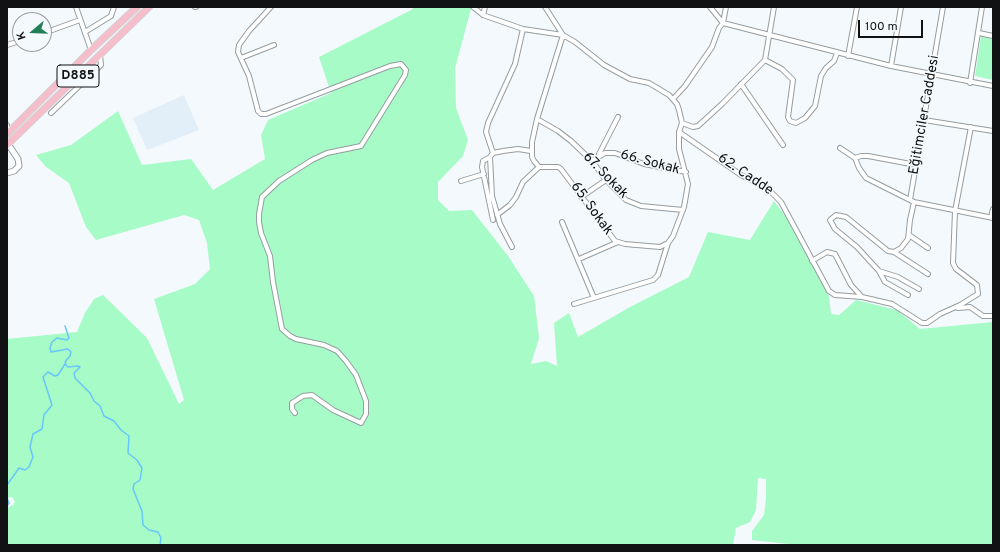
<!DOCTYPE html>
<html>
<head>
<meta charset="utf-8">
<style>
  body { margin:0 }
  #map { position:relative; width:1000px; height:552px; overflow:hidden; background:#f3f9fd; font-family:Overpass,sans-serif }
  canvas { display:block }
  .frame { position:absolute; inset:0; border:8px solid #101214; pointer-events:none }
  .north { position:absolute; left:12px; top:12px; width:40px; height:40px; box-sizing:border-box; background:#f3f9fd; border:1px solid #989da0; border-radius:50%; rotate:251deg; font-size:11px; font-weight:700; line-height:16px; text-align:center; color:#101214 }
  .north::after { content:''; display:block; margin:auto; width:14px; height:18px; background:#237f55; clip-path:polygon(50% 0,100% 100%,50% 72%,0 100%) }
  .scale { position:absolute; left:858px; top:20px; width:65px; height:18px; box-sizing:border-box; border:2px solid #101214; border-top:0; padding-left:5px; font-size:12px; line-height:14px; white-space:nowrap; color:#101214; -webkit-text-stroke:3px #f3f9fd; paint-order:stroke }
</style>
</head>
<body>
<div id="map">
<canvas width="1000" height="552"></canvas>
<div class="frame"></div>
<div class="north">K</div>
<div class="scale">100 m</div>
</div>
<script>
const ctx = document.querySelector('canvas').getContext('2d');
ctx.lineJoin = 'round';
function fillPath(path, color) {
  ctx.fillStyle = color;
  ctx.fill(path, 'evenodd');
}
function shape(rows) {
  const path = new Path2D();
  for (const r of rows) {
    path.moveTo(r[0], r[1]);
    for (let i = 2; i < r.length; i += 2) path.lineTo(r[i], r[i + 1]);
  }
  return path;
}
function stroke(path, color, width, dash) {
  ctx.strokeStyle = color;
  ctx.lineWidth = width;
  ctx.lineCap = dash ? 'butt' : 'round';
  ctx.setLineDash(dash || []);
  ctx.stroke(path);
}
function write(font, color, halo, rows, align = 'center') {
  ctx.font = font + ' Overpass,sans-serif';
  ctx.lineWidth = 3;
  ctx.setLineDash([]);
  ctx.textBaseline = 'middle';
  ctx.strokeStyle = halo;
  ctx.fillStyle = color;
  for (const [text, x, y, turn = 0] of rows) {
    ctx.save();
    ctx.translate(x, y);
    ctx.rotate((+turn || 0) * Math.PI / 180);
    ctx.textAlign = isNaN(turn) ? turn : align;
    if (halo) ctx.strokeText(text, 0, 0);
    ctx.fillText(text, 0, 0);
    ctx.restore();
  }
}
fillPath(shape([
  [184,95,199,130,147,150,133,118]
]), '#e2eef8');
fillPath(shape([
  [412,7,468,7,471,9,455,68,456,108,468,140,463,156,438,182,438,200,449,211,472,210,508,256,534,296,539,338,531,364,546,361,557,366,554,323,569,313,578,337,630,307,689,277,708,232,750,240,774,201,787,218,829,296,831,314,839,315,856,300,897,310,920,329,993,322,993,545,798,545,752,540,752,531,764,515,766,499,766,479,758,478,756,510,750,522,736,528,733,545,7,545,7,508,13,505,15,502,12,497,7,498,7,339,77,332,85,313,94,299,103,295,147,338,179,404,184,400,154,299,195,284,210,269,207,243,199,220,184,215,96,240,86,227,69,183,46,167,36,155,71,145,118,111,142,165,191,159,213,190,265,159,261,135,268,120,331,93,319,57,413,9],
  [981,36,993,39,993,80,975,76]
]), '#a7fbc7');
stroke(shape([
  [65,326,69,338,67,340,57,338,52,342,50,348,51,352,68,349,71,352,70,356,65,362,66,365,68,367,78,366,80,367,74,373,75,378,90,393,94,401,100,406,104,416,114,421,121,430,129,436,128,453,137,460,142,468,140,480,134,484,133,489,142,511,143,525,149,530,158,532,161,538,160,545],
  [7,485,19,468,25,470,29,467,33,457,30,447,33,434,42,429,44,415,52,405,43,377,48,372,55,376,58,375,65,364],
  [7,498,9,503,7,506]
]), '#67c7f9', 1.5);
const minor = shape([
  [76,7,91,50],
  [195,7,196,7],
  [271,7,249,31,239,45,238,52,249,76,258,111,261,114,266,114,390,66,401,64,406,70,405,75,361,146,327,153,312,160,279,181,262,197,259,214,259,222,261,233,270,256,273,282,282,329,290,336,296,339,324,345,337,351,346,361,356,375,366,401,366,414,361,423,333,410,312,395,303,396,292,403,292,409,295,413],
  [473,7,483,15,523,29,563,35,575,42,604,65,630,79,649,83,669,95,677,104,679,110,682,123,679,132,741,175,767,188,781,202,829,291,835,295,862,297,892,304,922,323,927,323,940,314,960,305,978,294,977,285,956,269,953,263,955,211,971,127],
  [545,7,563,35],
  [710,7,723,23,891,66,993,86],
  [483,15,485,7],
  [85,32,111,16,114,7],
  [44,33,80,20],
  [979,33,993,36],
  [563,35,537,119,532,142,532,157,534,161,539,167,558,167,561,169,615,241,625,244,660,247,668,243,673,236,684,207,688,184,679,149,679,132],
  [7,45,20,41],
  [848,56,857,7],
  [241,58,274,45],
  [765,60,782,69,793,80,788,117,790,121,796,123,805,118,815,106,821,76,826,68,834,61,837,53],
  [891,66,901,7],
  [970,83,982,7],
  [741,84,783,145],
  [673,99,685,86,712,47,719,28,723,23,726,7],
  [51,113,101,65,100,55],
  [537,119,558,131,571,141,592,161,606,180,626,200,641,206,683,210],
  [924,120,993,131],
  [682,123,693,127,698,126,722,104,765,60,774,7],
  [7,125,9,132],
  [840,148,855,158,861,156,868,156,916,165],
  [493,153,486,132,488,123,515,64,523,29],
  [599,154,618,117],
  [490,157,483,161,482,167,493,220],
  [855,158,859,168,866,178,914,202,993,218],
  [592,161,605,153,615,153,644,164,686,172],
  [461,181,484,174],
  [581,197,606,180],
  [910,200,943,7],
  [914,202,910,220,908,239,901,248,894,252,888,251,846,217,836,215,830,220,835,229,857,247,879,271,898,277,919,289],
  [497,215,510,205,516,197,523,182,539,167],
  [991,217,993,209],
  [562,222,594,298],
  [909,235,928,248],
  [512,247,500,224,492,196,490,157,493,153,503,151,518,149,531,151],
  [894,252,928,274],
  [579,259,618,242],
  [812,261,827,252,835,254,851,285,862,297],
  [879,271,885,282,908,295],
  [574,304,653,280,658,275,668,243],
  [958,308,970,307,983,316,993,316]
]);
const tertiary = shape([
  [7,173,14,171,19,166,18,159,8,144]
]);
const primary = shape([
  [7,134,91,50,137,7],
  [7,145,149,7]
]);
stroke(minor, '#969ca0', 6);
stroke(tertiary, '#969ca0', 7);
stroke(primary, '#d4d4d5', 8);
stroke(minor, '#fff', 4);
stroke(tertiary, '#fff', 5);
stroke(primary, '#f6beca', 6);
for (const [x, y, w] of [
  [78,76,42]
]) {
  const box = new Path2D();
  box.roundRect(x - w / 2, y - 11, w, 22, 3);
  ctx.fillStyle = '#f3f9fd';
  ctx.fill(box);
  stroke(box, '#101214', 1);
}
write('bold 13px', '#101214', null, [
  ["D885",78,76]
]);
write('14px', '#101214', '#f3f9fd', [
  ["Eğitimciler Caddesi",925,115,-80],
  ["66. Sokak",650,163,15],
  ["62. Cadde",745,175,34],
  ["67. Sokak",605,176,46],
  ["65. Sokak",591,209,54]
]);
</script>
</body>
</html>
